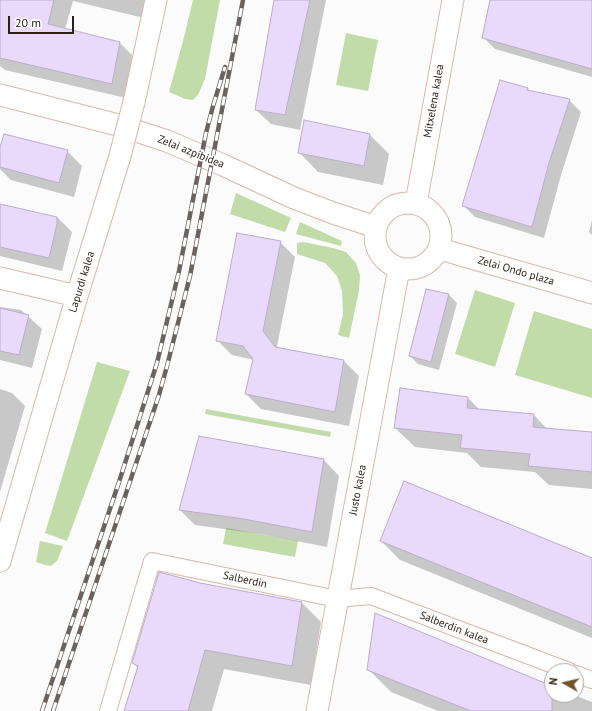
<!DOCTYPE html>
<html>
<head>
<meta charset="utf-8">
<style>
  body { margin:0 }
  #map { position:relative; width:592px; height:711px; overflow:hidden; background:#fbfbfb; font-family:"PT Sans",sans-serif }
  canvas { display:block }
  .north { position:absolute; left:544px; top:663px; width:40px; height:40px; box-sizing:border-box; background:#fff; border:1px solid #aba6a3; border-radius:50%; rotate:278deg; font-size:11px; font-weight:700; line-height:16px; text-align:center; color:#2d2019 }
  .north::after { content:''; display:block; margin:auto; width:14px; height:18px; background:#74522a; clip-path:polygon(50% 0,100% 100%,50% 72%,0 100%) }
  .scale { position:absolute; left:8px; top:16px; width:66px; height:18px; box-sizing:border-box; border:2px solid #2d2019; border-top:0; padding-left:5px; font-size:12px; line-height:14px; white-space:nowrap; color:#2d2019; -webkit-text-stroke:3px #fff; paint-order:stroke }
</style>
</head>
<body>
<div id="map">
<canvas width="592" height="711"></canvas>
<div class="north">N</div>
<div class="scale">20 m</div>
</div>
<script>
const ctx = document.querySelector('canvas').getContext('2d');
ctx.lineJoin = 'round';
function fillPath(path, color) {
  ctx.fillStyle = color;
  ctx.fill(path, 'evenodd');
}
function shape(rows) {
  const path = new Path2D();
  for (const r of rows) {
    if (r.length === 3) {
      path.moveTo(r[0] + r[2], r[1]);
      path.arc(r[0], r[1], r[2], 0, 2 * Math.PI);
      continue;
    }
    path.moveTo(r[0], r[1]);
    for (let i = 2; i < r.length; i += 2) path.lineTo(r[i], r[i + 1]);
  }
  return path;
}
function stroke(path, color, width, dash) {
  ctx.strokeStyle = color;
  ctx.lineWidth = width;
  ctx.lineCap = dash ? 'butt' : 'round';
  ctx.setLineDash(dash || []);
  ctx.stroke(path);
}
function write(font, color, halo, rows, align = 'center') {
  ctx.font = font + ' "PT Sans",sans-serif';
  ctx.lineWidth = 3.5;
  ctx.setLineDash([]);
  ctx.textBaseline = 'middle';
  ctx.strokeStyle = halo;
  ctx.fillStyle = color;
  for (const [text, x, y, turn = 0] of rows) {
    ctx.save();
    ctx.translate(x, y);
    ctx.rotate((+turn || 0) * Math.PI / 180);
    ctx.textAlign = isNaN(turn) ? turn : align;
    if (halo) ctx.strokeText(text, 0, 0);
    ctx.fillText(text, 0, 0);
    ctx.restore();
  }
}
fillPath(shape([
  [193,0,220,0,205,79,198,95,193,100,185,99,169,92,183,41],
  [346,33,378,40,368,91,336,85],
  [236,193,291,218,285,232,230,214],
  [300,222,342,241,341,246,296,234],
  [303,242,333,248,346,252,356,263,360,275,359,291,349,338,338,335,343,314,342,291,337,276,325,263,297,254,297,243],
  [475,290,515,303,495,367,455,354],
  [534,311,592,329,592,398,515,375],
  [97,362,130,371,67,541,45,533],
  [206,409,331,432,330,437,205,414],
  [226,528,298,541,295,557,223,544],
  [40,541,63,546,57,561,51,566,45,565,36,562]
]), '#c1dca8');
fillPath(shape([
  [3,0,147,0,144,18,73,1,65,29,120,43,135,58,126,98,5,70,0,66,0,13],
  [276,0,326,0,300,130,271,124,256,110],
  [491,0,592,0,592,77,495,49,484,38],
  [527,88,531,92,569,100,581,112,561,175,544,238,475,217,463,205],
  [304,121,370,135,389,154,383,185,318,172,299,152],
  [0,151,67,151,82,166,74,197,11,180,0,169],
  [0,205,58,218,72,232,62,271,0,256],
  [592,220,592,235,589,232],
  [280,242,295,257,277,346,279,349,344,361,359,376,349,426,261,409,246,394,254,360,232,355,217,340],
  [427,290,449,295,457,303,439,370,418,364,410,356],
  [0,307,21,310,42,329,32,368,0,360],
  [0,389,12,393,25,406,0,492],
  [468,398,480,410,534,415,547,429,592,433,592,489,549,485,535,472,481,467,467,453,415,447,395,428],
  [324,460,339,476,327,547,260,534,195,525,180,510],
  [381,541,592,559,592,638,400,560],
  [200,584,302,603,321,622,311,685,224,669,212,711,125,711,138,668,133,663],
  [368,669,552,686,552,695,574,695,592,702,592,711,438,711,391,692]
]), '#0003');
const building = shape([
  [0,0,54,0,48,24,120,42,112,84,0,58,0,0],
  [274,0,310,0,285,115,255,110,274,0],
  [490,0,592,0,592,69,482,38,490,0],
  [500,80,528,88,527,90,570,99,549,163,532,227,462,206,500,80],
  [304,120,370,134,364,166,298,153,304,120],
  [4,134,68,150,59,183,0,167,0,147,4,134],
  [0,204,57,217,57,224,49,258,0,247,0,204],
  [237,233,281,241,263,331,275,347,344,360,335,412,245,394,253,359,243,346,216,341,237,233],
  [426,289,449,294,431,362,409,356,426,289],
  [0,308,29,315,19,355,0,351,0,308],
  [400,388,468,397,467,408,534,414,533,427,592,432,592,472,528,466,530,454,460,448,462,435,394,428,400,388],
  [199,436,324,459,312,532,244,519,179,510,199,436],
  [404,481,592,558,592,627,380,541,404,481],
  [159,572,200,583,302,602,292,666,205,650,188,711,124,711,138,666,132,663,159,572],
  [375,613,552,686,552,711,471,711,367,670,375,613]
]);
fillPath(building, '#e9dafc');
stroke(building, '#baaccc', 1);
const pedestrian = shape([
  [576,674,592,680],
  [108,711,152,561,337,599,371,596,569,671]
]);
const minor = shape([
  [0,95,118,125,167,141,223,165,294,198,333,213,376,227],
  [134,102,156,0],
  [408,236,33],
  [416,203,453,0],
  [440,249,592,293],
  [0,278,77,296],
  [0,561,77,296,120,156],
  [317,711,399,268]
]);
stroke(pedestrian, '#dbb7a5', 18);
stroke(minor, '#dbb7a5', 23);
stroke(pedestrian, '#fff', 16);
stroke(minor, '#fff', 21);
const rail = shape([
  [42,711,119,482,157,363,179,271,206,133,213,106,225,67],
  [53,711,159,395,167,366,190,276,243,0]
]);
stroke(rail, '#6c635e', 4.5);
stroke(rail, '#fff', 3, [9]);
const minorBridge = shape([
  [120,156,134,102]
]);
stroke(minorBridge, '#dbb7a5', 23, []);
stroke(minorBridge, '#fff', 21);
write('11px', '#2d2019', '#fff', [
  ["Mitxelena kalea",434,101,-80],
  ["Zelai azpibidea",191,152,22],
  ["Zelai Ondo plaza",516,271,16],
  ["Lapurdi kalea",82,282,-73],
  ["Justo kalea",358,490,-79],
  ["Salberdin",245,580,12],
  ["Salberdin kalea",454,628,21]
]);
</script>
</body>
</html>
